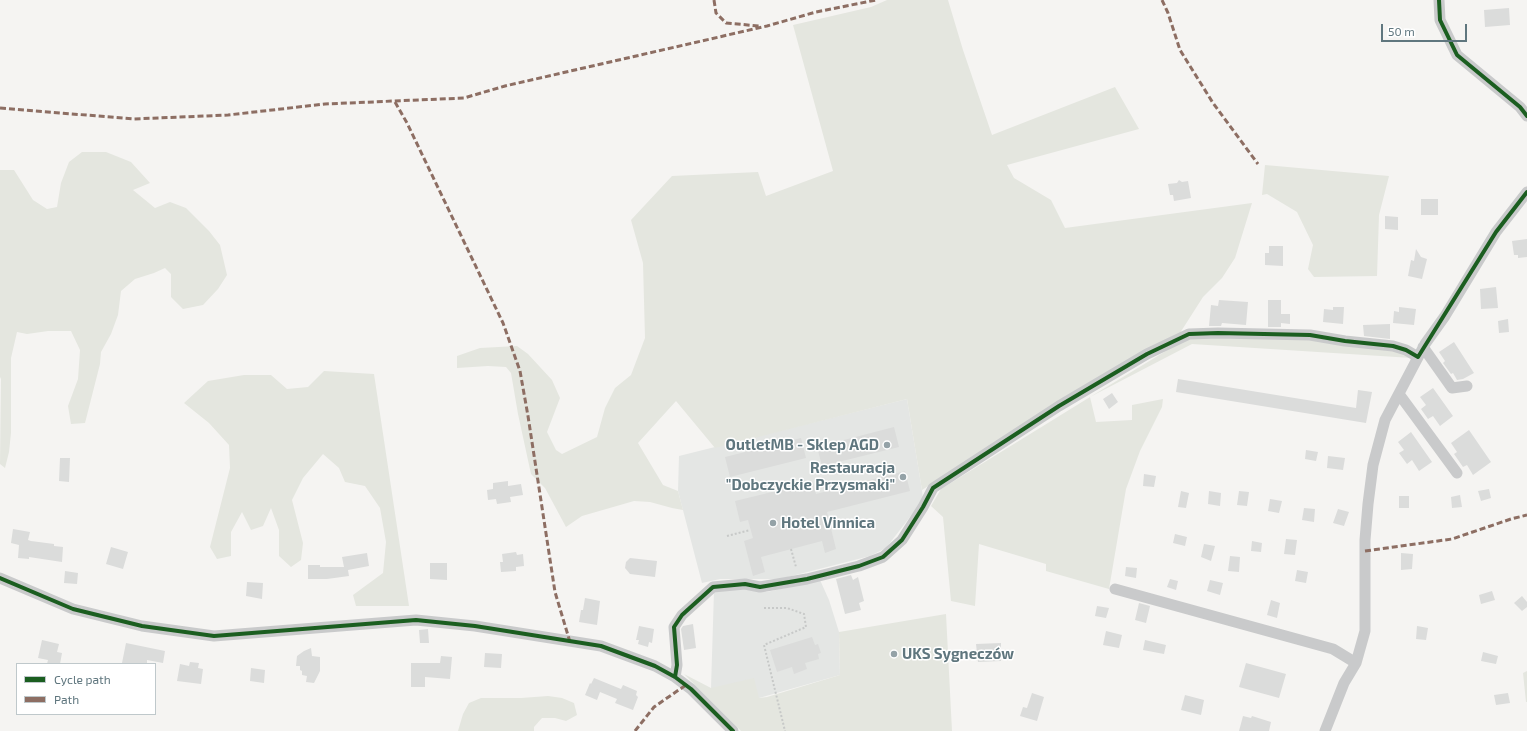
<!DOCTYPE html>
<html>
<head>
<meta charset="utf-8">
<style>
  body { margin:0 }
  #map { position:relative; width:1527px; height:731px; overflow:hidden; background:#f5f4f2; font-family:"Exo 2",sans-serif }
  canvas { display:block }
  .legend { position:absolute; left:16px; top:663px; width:140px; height:52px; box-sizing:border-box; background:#fff; border:1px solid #bfc8cb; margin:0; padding:5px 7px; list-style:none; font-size:12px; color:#5f767e }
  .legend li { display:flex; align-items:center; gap:8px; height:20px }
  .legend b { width:20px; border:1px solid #bfc8cb }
  .scale { position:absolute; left:1381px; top:24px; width:86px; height:18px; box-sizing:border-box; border:2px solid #5f767e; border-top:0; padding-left:5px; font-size:12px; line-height:14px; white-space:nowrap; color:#5f767e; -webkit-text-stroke:3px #fff; paint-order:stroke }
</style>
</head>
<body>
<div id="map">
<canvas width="1527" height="731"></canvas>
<ul class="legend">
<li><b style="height:5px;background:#1b5e20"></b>Cycle path</li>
<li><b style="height:5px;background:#8d6e63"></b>Path</li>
</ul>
<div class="scale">50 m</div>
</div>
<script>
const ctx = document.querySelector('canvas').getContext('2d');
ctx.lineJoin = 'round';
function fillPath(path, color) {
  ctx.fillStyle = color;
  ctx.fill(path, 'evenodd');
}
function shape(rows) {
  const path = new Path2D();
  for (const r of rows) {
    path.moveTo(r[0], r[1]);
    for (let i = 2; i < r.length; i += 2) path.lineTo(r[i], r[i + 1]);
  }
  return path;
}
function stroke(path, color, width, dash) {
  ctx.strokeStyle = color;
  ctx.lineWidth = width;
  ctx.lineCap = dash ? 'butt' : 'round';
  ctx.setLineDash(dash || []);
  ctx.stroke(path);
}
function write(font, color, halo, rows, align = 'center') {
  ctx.font = font + ' "Exo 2",sans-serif';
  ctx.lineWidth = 3;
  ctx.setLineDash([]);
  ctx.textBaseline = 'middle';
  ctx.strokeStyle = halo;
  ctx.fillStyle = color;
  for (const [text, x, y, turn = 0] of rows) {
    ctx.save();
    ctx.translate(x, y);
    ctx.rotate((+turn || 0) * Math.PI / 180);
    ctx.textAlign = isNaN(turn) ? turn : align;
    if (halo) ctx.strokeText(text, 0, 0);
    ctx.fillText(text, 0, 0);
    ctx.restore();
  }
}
fillPath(shape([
  [907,399,922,490,923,500,886,548,870,556,780,579,720,579,702,583,678,491,679,456],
  [820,580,829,600,839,632,840,675,759,698,711,688,714,591,746,589,767,592]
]), '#e4e6e4');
fillPath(shape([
  [887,0,948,0,963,50,992,135,1115,87,1139,129,1007,165,1014,178,1051,200,1065,228,1252,203,1235,258,1222,278,1203,297,1180,333,1055,404,922,490,907,399,715,448,676,401,638,443,663,485,678,491,683,510,672,508,650,502,634,501,582,516,566,527,545,488,531,474,518,414,511,373,506,367,488,366,457,368,457,356,480,348,517,346,528,354,552,380,560,398,547,432,556,450,562,454,597,437,605,408,615,388,631,375,645,338,643,263,631,220,672,176,758,172,766,196,833,171,793,25,871,7],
  [82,152,106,152,131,162,150,183,133,190,155,208,170,202,186,208,209,231,220,245,227,275,218,289,203,305,183,309,171,297,171,274,165,268,154,273,135,279,121,291,118,315,111,334,101,352,100,364,85,423,71,424,68,406,78,379,80,350,71,331,48,331,27,334,17,332,11,358,11,433,9,452,5,468,0,464,1,379,0,377,0,170,14,170,33,200,47,209,57,207,61,183,69,162],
  [1265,165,1389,176,1379,215,1377,276,1314,277,1308,269,1313,245,1297,212,1267,194,1262,195],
  [1189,337,1312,339,1405,352,1412,358,1192,344,1090,397,1096,422,1132,420,1132,405,1163,399,1162,407,1140,451,1126,489,1109,589,1046,571,1046,564,979,544,975,606,951,601,943,517,931,506,941,489,1090,397],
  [324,371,374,374,409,606,356,606,353,595,383,573,386,542,380,508,365,486,345,482,339,468,323,454,303,478,292,500,303,543,301,560,291,567,279,556,279,530,271,508,263,526,251,530,242,512,231,532,231,556,217,559,210,547,230,468,229,445,209,423,184,403,208,381,244,375,271,375,287,389,308,387],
  [946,614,952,731,741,731,684,674,711,688,754,678,759,698,767,697,840,675,839,632],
  [1527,671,1527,702,1526,702,1523,673],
  [548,696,562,698,574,703,577,715,566,721,555,718,542,718,534,727,534,731,458,731,463,714,469,703,481,698,521,698]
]), '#e4e6df');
fillPath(shape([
  [1509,8,1510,25,1485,27,1484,10],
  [1179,180,1182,182,1188,181,1191,198,1174,201,1173,195,1170,195,1168,184,1177,183],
  [1421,199,1438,199,1438,215,1421,215],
  [1385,216,1398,217,1398,230,1385,229],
  [1527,239,1527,257,1518,258,1518,255,1514,255,1512,241],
  [1269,246,1283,246,1283,266,1265,265,1265,253,1269,253],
  [1416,249,1421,257,1427,259,1422,279,1408,276,1411,260,1414,261],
  [1496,287,1498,308,1481,309,1480,289],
  [1219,300,1248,302,1246,325,1222,323,1221,326,1209,326,1211,305,1218,306],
  [1268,300,1281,300,1281,314,1290,314,1290,324,1281,323,1281,327,1268,327],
  [1333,307,1344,307,1343,324,1323,322,1324,309,1333,310],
  [1399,307,1416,309,1414,325,1393,323,1394,311,1399,312],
  [1508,319,1509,332,1499,333,1498,321],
  [1390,324,1390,339,1364,336,1363,325],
  [1454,342,1474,373,1463,379,1457,380,1453,373,1451,374,1443,363,1445,361,1439,352],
  [1178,379,1356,408,1358,390,1372,392,1366,423,1176,392],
  [1433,388,1453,416,1440,426,1433,416,1428,419,1421,409,1426,405,1420,397],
  [1112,393,1118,402,1109,409,1103,399],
  [894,427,899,447,822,466,817,447],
  [1469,430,1491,462,1473,475,1467,465,1463,467,1454,454,1457,452,1451,443],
  [1411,432,1432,462,1419,471,1412,460,1407,464,1399,453,1404,450,1398,442],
  [801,438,806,458,730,477,725,457],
  [1306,450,1318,452,1316,461,1305,459],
  [1328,456,1345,458,1343,470,1327,468],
  [60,458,70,458,69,482,59,481],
  [905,471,910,491,827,512,836,549,825,553,822,541,761,557,765,572,753,576,744,541,753,538,748,520,740,522,735,501,813,482,816,494],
  [1144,474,1156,476,1154,487,1143,486],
  [508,481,508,486,521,484,523,495,510,497,511,502,497,504,496,499,488,500,487,490,493,489,493,483],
  [1489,489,1491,498,1481,501,1478,491],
  [1181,491,1189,493,1186,508,1178,507],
  [1209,491,1221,493,1220,506,1208,504],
  [1239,491,1249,492,1247,506,1237,505],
  [1460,495,1462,507,1452,508,1451,497],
  [1399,496,1409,496,1409,508,1399,508],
  [1270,499,1282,501,1279,513,1268,511],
  [1304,508,1315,509,1314,522,1302,520],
  [1338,509,1349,512,1344,526,1333,523],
  [13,529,30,532,28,540,31,541,54,544,54,546,63,547,62,562,29,557,29,559,18,558,19,545,11,543],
  [1175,534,1187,537,1185,546,1173,543],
  [1286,539,1297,540,1295,555,1284,554],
  [1252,541,1262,543,1261,552,1251,551],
  [1204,544,1215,546,1211,561,1201,557],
  [111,547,128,552,123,569,106,564],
  [516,552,517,555,523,554,524,566,516,567,516,571,501,572,500,562,503,562,502,554],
  [367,553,369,566,348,570,349,576,327,579,308,579,308,565,320,565,320,567,344,567,342,557],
  [1401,553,1413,554,1412,569,1401,570],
  [1230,556,1240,557,1239,572,1228,571],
  [630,558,657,561,655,577,630,574,625,568,626,562],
  [430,563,447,563,447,580,430,579],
  [1126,567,1137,568,1136,578,1125,576],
  [1297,570,1308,572,1306,583,1295,581],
  [65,571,78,573,77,584,64,583],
  [851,575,853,580,858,577,864,601,859,603,861,610,845,614,836,579],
  [1170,579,1178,581,1176,590,1167,587],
  [1210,580,1223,583,1220,595,1207,591],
  [247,582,263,583,262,599,246,596],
  [1492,591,1495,600,1481,604,1479,595],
  [1522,596,1527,602,1527,607,1522,611,1514,603],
  [585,598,600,601,597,625,579,622,581,610,583,610],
  [1271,600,1280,603,1277,618,1267,615],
  [1139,603,1150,606,1146,623,1135,620],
  [1097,606,1109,608,1106,618,1095,616],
  [693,624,696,648,684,650,681,629,683,626],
  [639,626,654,629,652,643,649,642,648,647,638,644,639,640,636,640],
  [1417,626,1428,628,1426,640,1416,639],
  [428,629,429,643,420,643,419,630],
  [1106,631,1122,635,1119,648,1103,645],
  [812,637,815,645,818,644,821,653,818,654,819,659,805,663,807,669,794,674,792,667,777,672,770,650],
  [42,640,59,644,57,652,62,653,60,664,47,664,48,660,38,658],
  [1145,640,1166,645,1164,654,1143,650],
  [126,643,165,651,163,663,147,660,147,664,122,663],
  [1001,643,1001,661,978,662,976,644],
  [311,648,312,656,320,657,320,671,314,683,306,682,307,676,302,675,302,671,300,670,300,666,296,666,297,656,304,651],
  [1483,652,1498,656,1496,664,1481,661],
  [485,653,502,654,501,668,484,667],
  [441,656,452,657,450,679,425,677,425,687,411,687,411,663,440,663],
  [190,662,199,663,198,668,203,669,201,684,177,681,180,664,189,666],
  [1246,663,1286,674,1279,698,1239,687],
  [251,668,265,670,264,683,250,681],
  [594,678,621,689,623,685,637,691,636,695,638,697,633,710,615,703,617,699,600,692,597,700,585,695,590,683,591,684],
  [1032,693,1044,697,1037,721,1020,716,1023,707,1027,708],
  [1508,693,1510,703,1496,705,1494,695],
  [1185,695,1204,700,1201,715,1181,710],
  [1243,716,1251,718,1252,716,1271,722,1269,731,1239,731]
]), '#dbdcdb');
stroke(shape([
  [727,536,750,530],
  [791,549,796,567],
  [764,608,787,608,804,614,806,627,764,645,785,731]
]), '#c7c9c8', 2, [2, 2]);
stroke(shape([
  [1439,0,1440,20,1457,55,1520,107,1527,116],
  [1423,347,1452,388,1467,386],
  [1399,394,1457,473],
  [0,578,73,609,142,626,214,636,416,620,475,626,601,646,655,666,675,677,691,689,733,731],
  [1115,589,1333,649,1356,663],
  [675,677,677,665,674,627,682,615,713,587,745,584,760,587,807,579,859,566,883,557,902,540,923,507,933,488,1059,406,1147,354,1189,334,1218,333,1310,335,1345,341,1393,346,1406,350,1418,357],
  [1325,731,1344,683,1356,663,1365,631,1365,540,1368,504,1373,465,1385,420,1425,344,1445,316,1496,232,1527,192]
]), '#c9cacb', 11);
stroke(shape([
  [714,0,716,13,726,23,759,26],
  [1162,0,1168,13,1180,50,1213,103,1258,164],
  [395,102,407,123,503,323,520,371,528,416,555,592,570,642],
  [0,108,134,119,228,115,325,104,464,98,505,86,767,26,816,12,876,0],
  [1365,551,1452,539,1511,519,1527,515],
  [635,731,654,707,686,685]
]), '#8d6e63', 3, [6, 3]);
stroke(shape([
  [1439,0,1440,20,1457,55,1520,107,1527,116],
  [0,578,73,609,142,626,214,636,416,620,475,626,601,646,655,666,675,677,691,689,733,731],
  [675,677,677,665,674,627,682,615,713,587,745,584,760,587,807,579,859,566,883,557,902,540,923,507,933,488,1059,406,1147,354,1189,334,1218,333,1310,335,1345,341,1393,346,1406,350,1418,357,1496,232,1527,192]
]), '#1b5e20', 4);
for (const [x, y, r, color] of [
  [887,445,4,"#94a2a7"],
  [903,477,4,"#94a2a7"],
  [773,523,4,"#94a2a7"],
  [894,654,4,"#94a2a7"]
]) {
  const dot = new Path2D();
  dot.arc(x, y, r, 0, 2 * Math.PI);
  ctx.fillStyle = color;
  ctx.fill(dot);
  stroke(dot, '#fff', 1.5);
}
write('bold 15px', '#5f767e', '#fff', [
  ["OutletMB - Sklep AGD",879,445],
  ["Restauracja",895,468],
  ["\"Dobczyckie Przysmaki\"",895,485],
  ["Hotel Vinnica",781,523,"left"],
  ["UKS Sygneczów",902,654,"left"]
], 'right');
</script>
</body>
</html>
